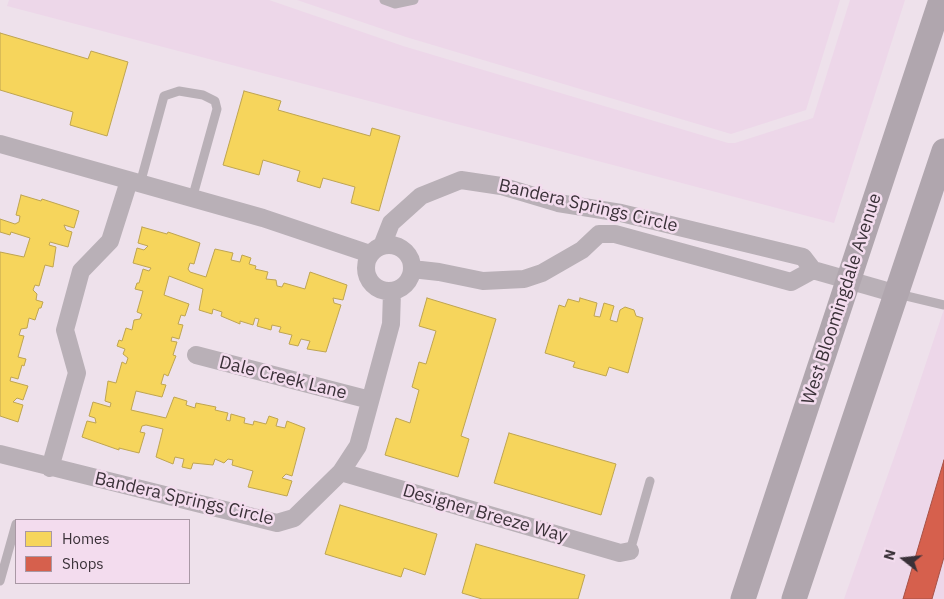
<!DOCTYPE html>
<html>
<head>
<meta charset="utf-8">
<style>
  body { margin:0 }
  #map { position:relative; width:944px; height:599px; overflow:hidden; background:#eee1eb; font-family:"IBM Plex Sans",sans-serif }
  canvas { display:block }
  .legend { position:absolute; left:15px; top:519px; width:175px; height:65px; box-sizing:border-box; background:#f3dcee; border:1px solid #a998a5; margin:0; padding:6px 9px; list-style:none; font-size:15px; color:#3a3138 }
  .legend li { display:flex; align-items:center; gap:10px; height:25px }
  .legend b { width:25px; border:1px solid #a998a5 }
  .north { position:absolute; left:879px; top:534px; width:50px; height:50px; -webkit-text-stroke:4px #f3dcee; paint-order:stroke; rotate:286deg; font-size:14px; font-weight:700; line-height:20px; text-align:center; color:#3a3138 }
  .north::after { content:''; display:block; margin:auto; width:18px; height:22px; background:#3a3138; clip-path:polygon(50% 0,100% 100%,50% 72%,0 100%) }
</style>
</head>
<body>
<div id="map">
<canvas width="944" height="599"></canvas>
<ul class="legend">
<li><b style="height:14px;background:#f6d55c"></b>Homes</li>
<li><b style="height:14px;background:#d6604d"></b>Shops</li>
</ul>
<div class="north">N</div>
</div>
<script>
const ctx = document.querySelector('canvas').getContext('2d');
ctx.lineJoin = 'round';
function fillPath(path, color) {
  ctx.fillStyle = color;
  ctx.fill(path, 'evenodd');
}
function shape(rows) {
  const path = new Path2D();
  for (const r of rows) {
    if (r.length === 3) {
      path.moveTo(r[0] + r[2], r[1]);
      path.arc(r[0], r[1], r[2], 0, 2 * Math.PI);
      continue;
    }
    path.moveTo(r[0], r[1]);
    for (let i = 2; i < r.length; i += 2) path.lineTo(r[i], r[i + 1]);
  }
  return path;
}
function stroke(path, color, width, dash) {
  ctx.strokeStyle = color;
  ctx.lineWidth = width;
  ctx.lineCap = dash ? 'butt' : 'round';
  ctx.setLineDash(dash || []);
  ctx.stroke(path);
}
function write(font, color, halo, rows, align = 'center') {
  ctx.font = font + ' "IBM Plex Sans",sans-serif';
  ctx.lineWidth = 5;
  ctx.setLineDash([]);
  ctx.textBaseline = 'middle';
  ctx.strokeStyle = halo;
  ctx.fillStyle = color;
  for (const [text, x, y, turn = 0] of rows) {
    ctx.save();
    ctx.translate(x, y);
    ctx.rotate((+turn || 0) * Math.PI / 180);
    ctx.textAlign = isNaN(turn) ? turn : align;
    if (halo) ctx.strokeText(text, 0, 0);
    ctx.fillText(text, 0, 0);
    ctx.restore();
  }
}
fillPath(shape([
  [9,0,269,0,403,46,728,143,735,143,813,118,850,0,905,0,834,223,7,6],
  [297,0,840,0,806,110,731,134,406,37],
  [944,309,944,599,844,599,903,432]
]), '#edd7e9');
const homes = shape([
  [0,33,88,59,91,51,128,62,107,136,70,125,73,112,0,90,0,33],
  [244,91,281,101,278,110,370,136,372,128,400,136,379,211,351,203,355,187,323,178,320,188,297,181,300,171,263,160,259,175,223,165,244,91],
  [21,195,41,201,42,199,79,211,74,228,64,225,66,230,72,232,68,247,50,242,49,245,56,247,53,267,45,265,39,286,35,285,33,290,37,294,36,300,43,302,41,308,39,308,35,320,29,318,27,328,21,329,19,335,24,336,18,357,26,359,24,366,22,365,18,379,11,377,10,381,28,386,23,400,17,398,13,402,23,405,18,422,0,416,0,252,24,257,30,238,11,232,10,235,0,232,0,219,15,224,19,222,20,216,16,215,21,195],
  [142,227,167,234,168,232,200,243,194,264,190,263,188,269,190,272,206,277,215,249,233,253,231,260,240,262,242,255,251,258,249,264,256,266,255,269,268,272,266,279,276,280,277,286,282,287,284,283,305,289,310,272,347,285,343,300,333,298,334,303,341,305,326,352,307,349,310,341,301,339,298,346,289,344,292,335,279,332,281,327,272,325,271,330,257,326,259,319,255,318,253,325,240,321,240,324,221,316,222,312,213,309,212,314,199,310,203,289,169,276,164,295,189,304,185,316,181,315,178,324,183,325,179,339,172,337,171,341,177,342,173,355,176,356,168,376,164,374,161,384,166,385,162,397,136,391,131,410,166,418,174,397,187,401,186,405,195,408,196,403,216,407,215,410,228,413,226,420,230,421,231,414,245,418,244,423,253,425,254,421,266,424,269,416,278,419,276,426,285,428,287,421,305,428,292,476,286,474,282,478,292,481,287,496,248,487,253,471,232,465,233,460,228,459,224,463,215,459,213,465,193,463,191,469,182,467,184,459,175,457,173,464,156,457,163,429,146,425,142,426,140,432,145,433,139,453,119,448,119,450,82,437,87,421,96,423,95,418,89,416,93,402,110,407,111,403,105,401,108,381,116,383,122,362,126,364,128,358,123,354,125,349,117,346,119,340,122,341,126,328,132,330,134,320,140,319,142,314,137,312,143,291,135,289,137,283,139,283,143,269,149,271,151,268,133,263,137,248,144,250,148,246,138,243,142,227],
  [427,298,496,319,461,436,469,439,458,477,385,455,396,418,410,423,419,390,412,387,419,362,426,364,436,331,419,326,427,298],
  [580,298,597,303,594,316,600,317,604,303,614,306,610,320,617,322,620,310,625,307,634,310,636,316,643,318,628,373,609,367,606,376,573,367,575,362,545,353,559,305,565,307,568,299,579,302,580,298],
  [509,433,616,464,601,515,494,483,509,433],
  [340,505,437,534,425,575,404,568,401,577,325,554,340,505],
  [476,544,585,575,578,599,482,599,462,593,476,544]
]);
fillPath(homes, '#f6d55c');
stroke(homes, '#bea451', 1);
const shops = shape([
  [944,460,944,557,932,599,903,599,944,460]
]);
fillPath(shops, '#d6604d');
stroke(shops, '#a75247', 1);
stroke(shape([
  [384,0,395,4,414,0],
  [140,184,164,96,179,91,203,95,215,101,217,109,192,199],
  [898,294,944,305],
  [630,551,650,481],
  [0,581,16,524]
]), '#b9b0b7', 9);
stroke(shape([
  [0,144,263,218,370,254],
  [389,268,23],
  [382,246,391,223,421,196,461,180,501,186,558,203,621,213,803,257,813,270,897,294],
  [412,269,439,272,483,281,524,279,542,273,582,250,599,234,615,234,791,282,813,270],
  [196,355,370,400],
  [0,454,277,523,294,518,341,472,358,446,391,324,392,292],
  [50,468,77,373,65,330,81,271,110,241,129,181],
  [341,472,620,553,630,551]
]), '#b9b0b7', 18);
stroke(shape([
  [743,599,941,0],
  [794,599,944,151]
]), '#b0a6ae', 25);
write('18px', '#3a3138', '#f3dcee', [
  ["Bandera Springs Circle",588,206,13],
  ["West Bloomingdale Avenue",842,299,-72],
  ["Dale Creek Lane",283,378,14],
  ["Bandera Springs Circle",184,499,13],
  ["Designer Breeze Way",485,514,16]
]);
</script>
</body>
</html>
